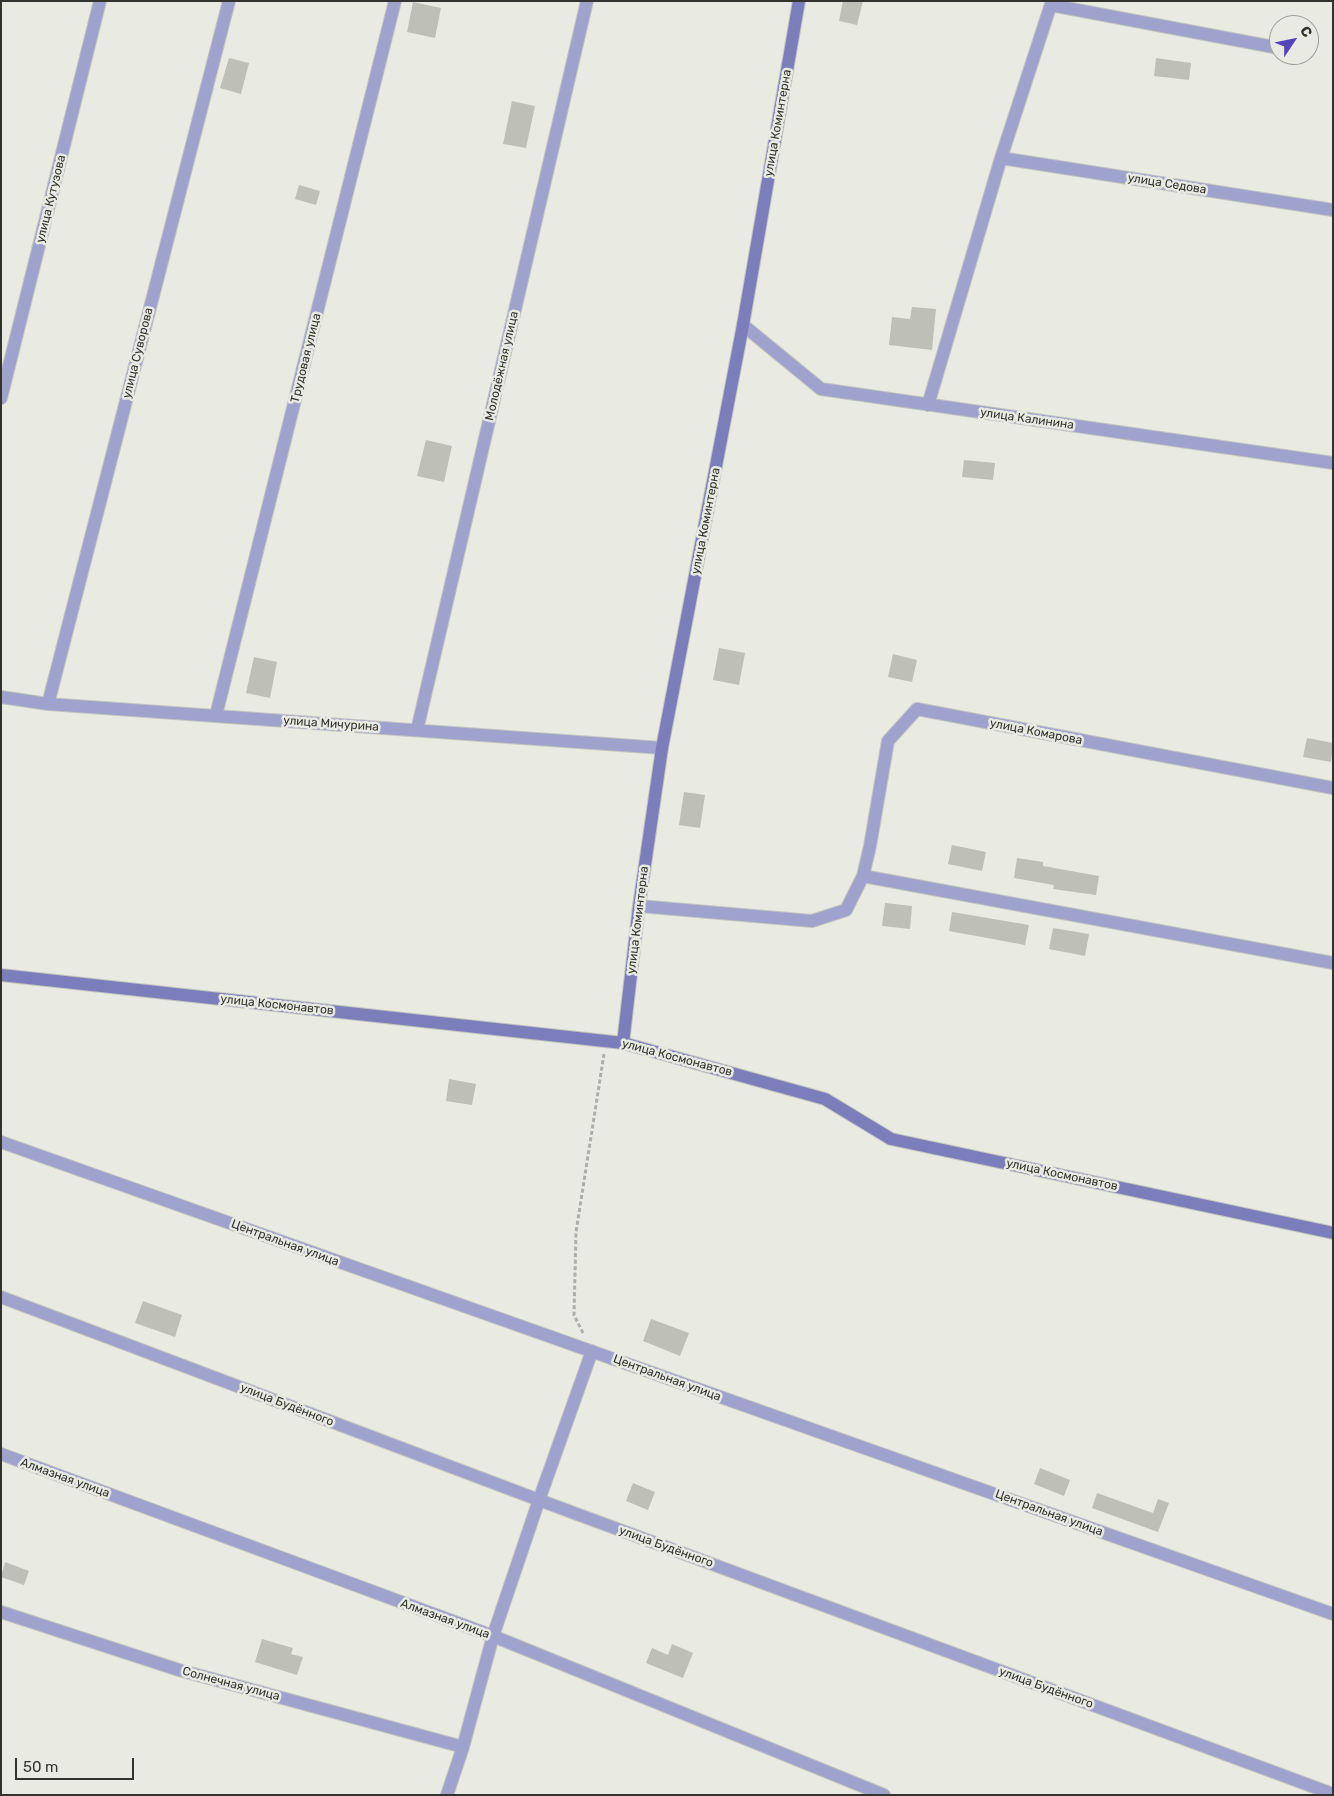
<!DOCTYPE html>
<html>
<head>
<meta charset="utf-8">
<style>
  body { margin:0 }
  #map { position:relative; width:1334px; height:1796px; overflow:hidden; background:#e9eae2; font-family:Rubik,sans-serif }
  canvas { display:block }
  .frame { position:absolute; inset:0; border:2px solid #32322f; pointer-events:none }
  .north { position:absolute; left:1269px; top:15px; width:50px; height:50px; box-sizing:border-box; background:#e9eae2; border:1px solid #a0a09a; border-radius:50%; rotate:56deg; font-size:14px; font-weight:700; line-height:20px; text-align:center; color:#32322f }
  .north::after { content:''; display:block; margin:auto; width:18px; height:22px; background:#5346bd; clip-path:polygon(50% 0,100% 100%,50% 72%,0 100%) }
  .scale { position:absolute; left:15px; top:1758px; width:119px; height:22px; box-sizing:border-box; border:2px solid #32322f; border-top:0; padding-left:6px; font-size:15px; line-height:18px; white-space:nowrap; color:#32322f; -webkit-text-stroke:4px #e9eae2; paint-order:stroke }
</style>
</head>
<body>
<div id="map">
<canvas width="1334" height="1796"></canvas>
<div class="frame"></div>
<div class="north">С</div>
<div class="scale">50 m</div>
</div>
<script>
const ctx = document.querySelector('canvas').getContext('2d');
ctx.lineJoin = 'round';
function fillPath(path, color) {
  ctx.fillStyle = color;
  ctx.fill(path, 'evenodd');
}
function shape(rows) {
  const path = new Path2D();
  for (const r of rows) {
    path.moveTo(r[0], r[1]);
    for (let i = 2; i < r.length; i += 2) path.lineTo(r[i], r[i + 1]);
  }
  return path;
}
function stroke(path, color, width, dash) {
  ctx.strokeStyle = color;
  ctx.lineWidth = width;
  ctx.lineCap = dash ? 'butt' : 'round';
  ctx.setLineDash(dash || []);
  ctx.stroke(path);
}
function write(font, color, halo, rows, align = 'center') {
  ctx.font = font + ' Rubik,sans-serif';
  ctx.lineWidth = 5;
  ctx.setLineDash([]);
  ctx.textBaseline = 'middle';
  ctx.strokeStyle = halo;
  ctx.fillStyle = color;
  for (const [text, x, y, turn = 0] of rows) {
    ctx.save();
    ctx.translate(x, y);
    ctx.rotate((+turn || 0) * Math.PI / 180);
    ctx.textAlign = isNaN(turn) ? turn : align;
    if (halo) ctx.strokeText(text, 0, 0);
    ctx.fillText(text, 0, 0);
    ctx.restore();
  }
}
fillPath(shape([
  [843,1,863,1,857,25,839,21],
  [413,2,441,8,435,38,407,32],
  [229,58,249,63,241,94,220,88],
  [1156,58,1191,63,1189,80,1154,76],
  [512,101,535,106,526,148,503,144],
  [299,185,320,191,316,205,295,199],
  [912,307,936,309,932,350,889,345,892,317,910,319],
  [426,440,452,446,444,482,417,476],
  [964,460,995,463,993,480,962,477],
  [719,648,745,653,739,685,713,680],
  [893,654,917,660,912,682,888,677],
  [254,657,277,662,270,698,246,693],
  [1307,738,1333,743,1331,762,1303,757],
  [684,792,705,795,700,828,679,825],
  [952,845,986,852,982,871,948,864],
  [1017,858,1043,862,1043,866,1099,876,1096,895,1053,889,1054,885,1014,878],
  [885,903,912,906,910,929,882,926],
  [952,912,1029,925,1025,945,949,931],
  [1053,928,1089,934,1085,956,1049,949],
  [449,1079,476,1084,472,1105,446,1101],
  [143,1301,182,1315,175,1337,135,1323],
  [651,1319,689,1333,680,1356,643,1341],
  [1040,1468,1070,1480,1064,1496,1034,1484],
  [633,1483,655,1492,648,1510,626,1501],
  [1097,1493,1153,1513,1158,1499,1169,1503,1158,1532,1092,1508],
  [5,1562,29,1571,24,1585,1,1577],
  [262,1639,293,1648,291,1654,303,1657,297,1675,255,1662],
  [672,1644,693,1653,683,1678,646,1663,652,1648,668,1655]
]), '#bec0b7');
const street = shape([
  [1051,5,1279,48],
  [1001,158,1333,210],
  [743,325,821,389,1333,463],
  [1,398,100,1],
  [928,405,1001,158,1052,1],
  [1,697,48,704,662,748],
  [48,704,229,1],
  [216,715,395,1],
  [417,730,587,1],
  [863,876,1333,963],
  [639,906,812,921,846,910,863,876,870,846,888,741,917,709,1333,788],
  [1,1142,1333,1614],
  [1,1297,539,1500,1333,1794],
  [1,1454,493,1636,884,1795],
  [1,1612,179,1670,463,1747],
  [447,1795,463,1747,493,1636,539,1500,592,1351]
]);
const secondary = shape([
  [1,975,623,1043,825,1099,891,1139,1333,1233],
  [623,1043,639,906,662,748,743,325,799,1]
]);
stroke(street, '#c4c5be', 14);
stroke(secondary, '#c4c5be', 14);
stroke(shape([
  [583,1333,574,1315,576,1232,604,1054]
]), '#adaea7', 3, [4, 2.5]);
stroke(street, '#9fa2cc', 12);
stroke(secondary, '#7c7ebc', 12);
write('12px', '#32322f', '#e9eae2', [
  ["улица Коминтерна",778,123,-80],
  ["улица Седова",1167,184,9],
  ["улица Кутузова",51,199,-76],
  ["улица Суворова",138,353,-76],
  ["Трудовая улица",306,358,-76],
  ["Молодёжная улица",502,366,-77],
  ["улица Калинина",1027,419,8],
  ["улица Коминтерна",706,521,-79],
  ["улица Мичурина",331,724,4],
  ["улица Комарова",1036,732,11],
  ["улица Коминтерна",638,920,-83],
  ["улица Космонавтов",277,1005,6],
  ["улица Космонавтов",677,1058,15],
  ["улица Космонавтов",1062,1175,12],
  ["Центральная улица",285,1243,20],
  ["Центральная улица",667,1378,20],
  ["улица Будённого",287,1405,21],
  ["Алмазная улица",65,1478,20],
  ["Центральная улица",1049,1513,20],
  ["улица Будённого",666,1547,20],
  ["Алмазная улица",445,1619,20],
  ["Солнечная улица",231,1684,15],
  ["улица Будённого",1046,1688,20]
]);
</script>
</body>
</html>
